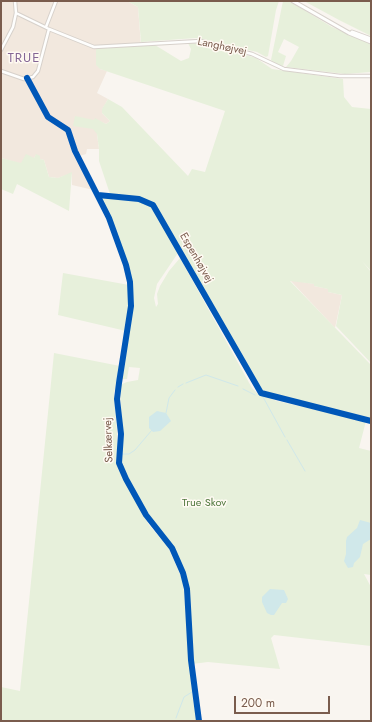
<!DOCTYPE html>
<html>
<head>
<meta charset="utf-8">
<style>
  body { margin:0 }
  #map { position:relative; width:372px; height:722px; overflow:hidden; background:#f9f5f0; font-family:Jost,sans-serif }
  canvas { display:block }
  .frame { position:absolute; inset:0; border:2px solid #7a5c4d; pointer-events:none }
  .scale { position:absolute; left:234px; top:696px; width:96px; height:18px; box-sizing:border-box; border:2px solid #7a5c4d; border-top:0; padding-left:5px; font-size:12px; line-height:14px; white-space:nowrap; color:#7a5c4d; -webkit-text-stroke:3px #fffaf3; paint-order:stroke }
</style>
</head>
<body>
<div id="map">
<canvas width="372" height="722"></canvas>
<div class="frame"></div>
<div class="scale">200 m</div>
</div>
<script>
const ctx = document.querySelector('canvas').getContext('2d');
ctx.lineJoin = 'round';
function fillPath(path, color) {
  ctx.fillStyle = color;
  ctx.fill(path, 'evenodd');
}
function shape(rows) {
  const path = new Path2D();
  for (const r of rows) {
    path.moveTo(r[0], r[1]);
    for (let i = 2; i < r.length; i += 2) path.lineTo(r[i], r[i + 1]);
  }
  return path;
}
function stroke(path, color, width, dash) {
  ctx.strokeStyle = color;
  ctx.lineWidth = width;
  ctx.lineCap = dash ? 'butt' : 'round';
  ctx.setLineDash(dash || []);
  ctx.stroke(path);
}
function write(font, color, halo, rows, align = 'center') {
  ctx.font = font + ' Jost,sans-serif';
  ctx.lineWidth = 3;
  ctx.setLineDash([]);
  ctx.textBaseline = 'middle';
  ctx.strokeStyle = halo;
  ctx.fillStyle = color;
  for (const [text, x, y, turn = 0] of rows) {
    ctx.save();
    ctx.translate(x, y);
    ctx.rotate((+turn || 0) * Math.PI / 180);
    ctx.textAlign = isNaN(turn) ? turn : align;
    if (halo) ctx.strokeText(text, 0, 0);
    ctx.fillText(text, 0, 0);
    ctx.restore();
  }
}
fillPath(shape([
  [1,1,127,1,138,7,141,46,96,49,100,69,107,71,97,93,108,99,102,110,102,113,110,121,106,124,95,119,99,149,87,149,86,154,79,156,98,191,72,185,72,173,58,178,49,177,44,160,39,159,36,155,34,158,21,164,1,158],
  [290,280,314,284,314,286,329,289,328,292,342,295,335,328]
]), '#f2e8de');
fillPath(shape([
  [127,1,279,1,276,10,268,56,266,57,257,52,196,38,141,42,138,7],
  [283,1,289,1,332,27,371,44,371,72,345,74,286,67,291,61,299,47,284,39,278,52,286,56,283,66,276,65,271,60],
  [304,1,371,1,371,36,339,20],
  [188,43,209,44,256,58,272,69,343,79,344,97,352,107,371,109,371,271,362,261,371,272,371,363,336,326,342,295,328,292,328,289,314,286,314,284,290,281,371,365,371,418,266,393,260,389,155,204,146,199,110,194,99,161,99,149,97,134,93,129,73,126,75,116,94,120,95,118,106,124,110,121,102,113,102,109,108,99,122,107,188,176,192,169,205,172,225,111,100,69,96,65,96,48,155,45,181,61,189,58,191,49],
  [26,154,34,158,36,154,40,156,40,159,44,160,49,177,58,178,72,172,69,211,17,184,13,194,1,189,1,158,21,163],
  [111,197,147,203,153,208,178,253,157,284,154,298,156,307,158,304,157,294,160,286,169,271,180,258,252,388,258,394,277,401,366,421,359,448,371,451,371,575,364,574,371,587,371,646,274,635,271,638,280,669,208,662,192,664,188,591,185,575,174,549,150,518,124,473,121,460,122,434,120,387,122,384,127,382,138,380,140,368,129,367,127,379,121,379,134,302,128,266,102,199,104,197],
  [63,273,129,285,129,318,126,331,58,315],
  [54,353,120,366,114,393,117,432,117,464,121,475,149,525,168,547,183,581,193,700,197,721,1,721,1,687,20,691]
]), '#e7f0db');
fillPath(shape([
  [157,411,166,413,171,421,160,431,153,432,149,428,149,417],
  [360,520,371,523,371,539,363,544,360,557,354,563,353,567,348,568,344,561,346,554,346,541,347,537,357,528],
  [270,589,284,590,288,599,286,603,282,603,274,615,271,615,267,613,262,602,262,597]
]), '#d0e8ea');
stroke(shape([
  [116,381,118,372],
  [186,383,206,375,238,386],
  [116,386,115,407,119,433,117,454],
  [178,387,183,384],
  [243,389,255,395],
  [260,395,263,397,285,437],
  [166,413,169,398,175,390],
  [287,440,305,471],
  [122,454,129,454,135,450,152,430],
  [176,718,184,697,192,692]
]), '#d0e8ea', 1);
const minor = shape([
  [46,27,56,1],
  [49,29,94,47,201,41,252,54,284,69,340,76,371,76],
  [1,50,13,27,16,13,15,1],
  [1,71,24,79,33,77,38,71,49,29,16,13],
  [27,78,48,117,68,130,75,151,109,218,126,265,130,282,131,306,119,383,117,399,121,434,119,463,126,479,146,515,172,548,183,573,187,589,191,660,199,721],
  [99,195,139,199,153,205,261,393,371,421]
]);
const tertiary = shape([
  [293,1,349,33,371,42],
  [352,32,371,39]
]);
stroke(minor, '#d7d1cb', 4.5);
stroke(tertiary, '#d7d1cb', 5);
stroke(minor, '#fefefd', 2.5);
stroke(tertiary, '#fefefd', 3);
stroke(shape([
  [27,78,48,117,68,130,75,151,109,218,126,265,130,282,131,306,119,383,117,399,121,434,119,463,126,479,146,515,172,548,183,573,187,589,191,660,199,721],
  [98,195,139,199,153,205,261,393,371,421]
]), '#0057b8', 6);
write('11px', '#7a5c4d', '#fffaf3', [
  ["Langhøjvej",222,47,12],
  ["Espenhøjvej",196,258,60],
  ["Selkærvej",109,440,-92]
]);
write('11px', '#537a41', '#fffaf3', [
  ["True Skov",204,503]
]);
ctx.letterSpacing = '1px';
write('13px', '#846695', '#fffaf3', [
  ["TRUE",24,59]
]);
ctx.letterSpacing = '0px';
</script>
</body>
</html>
